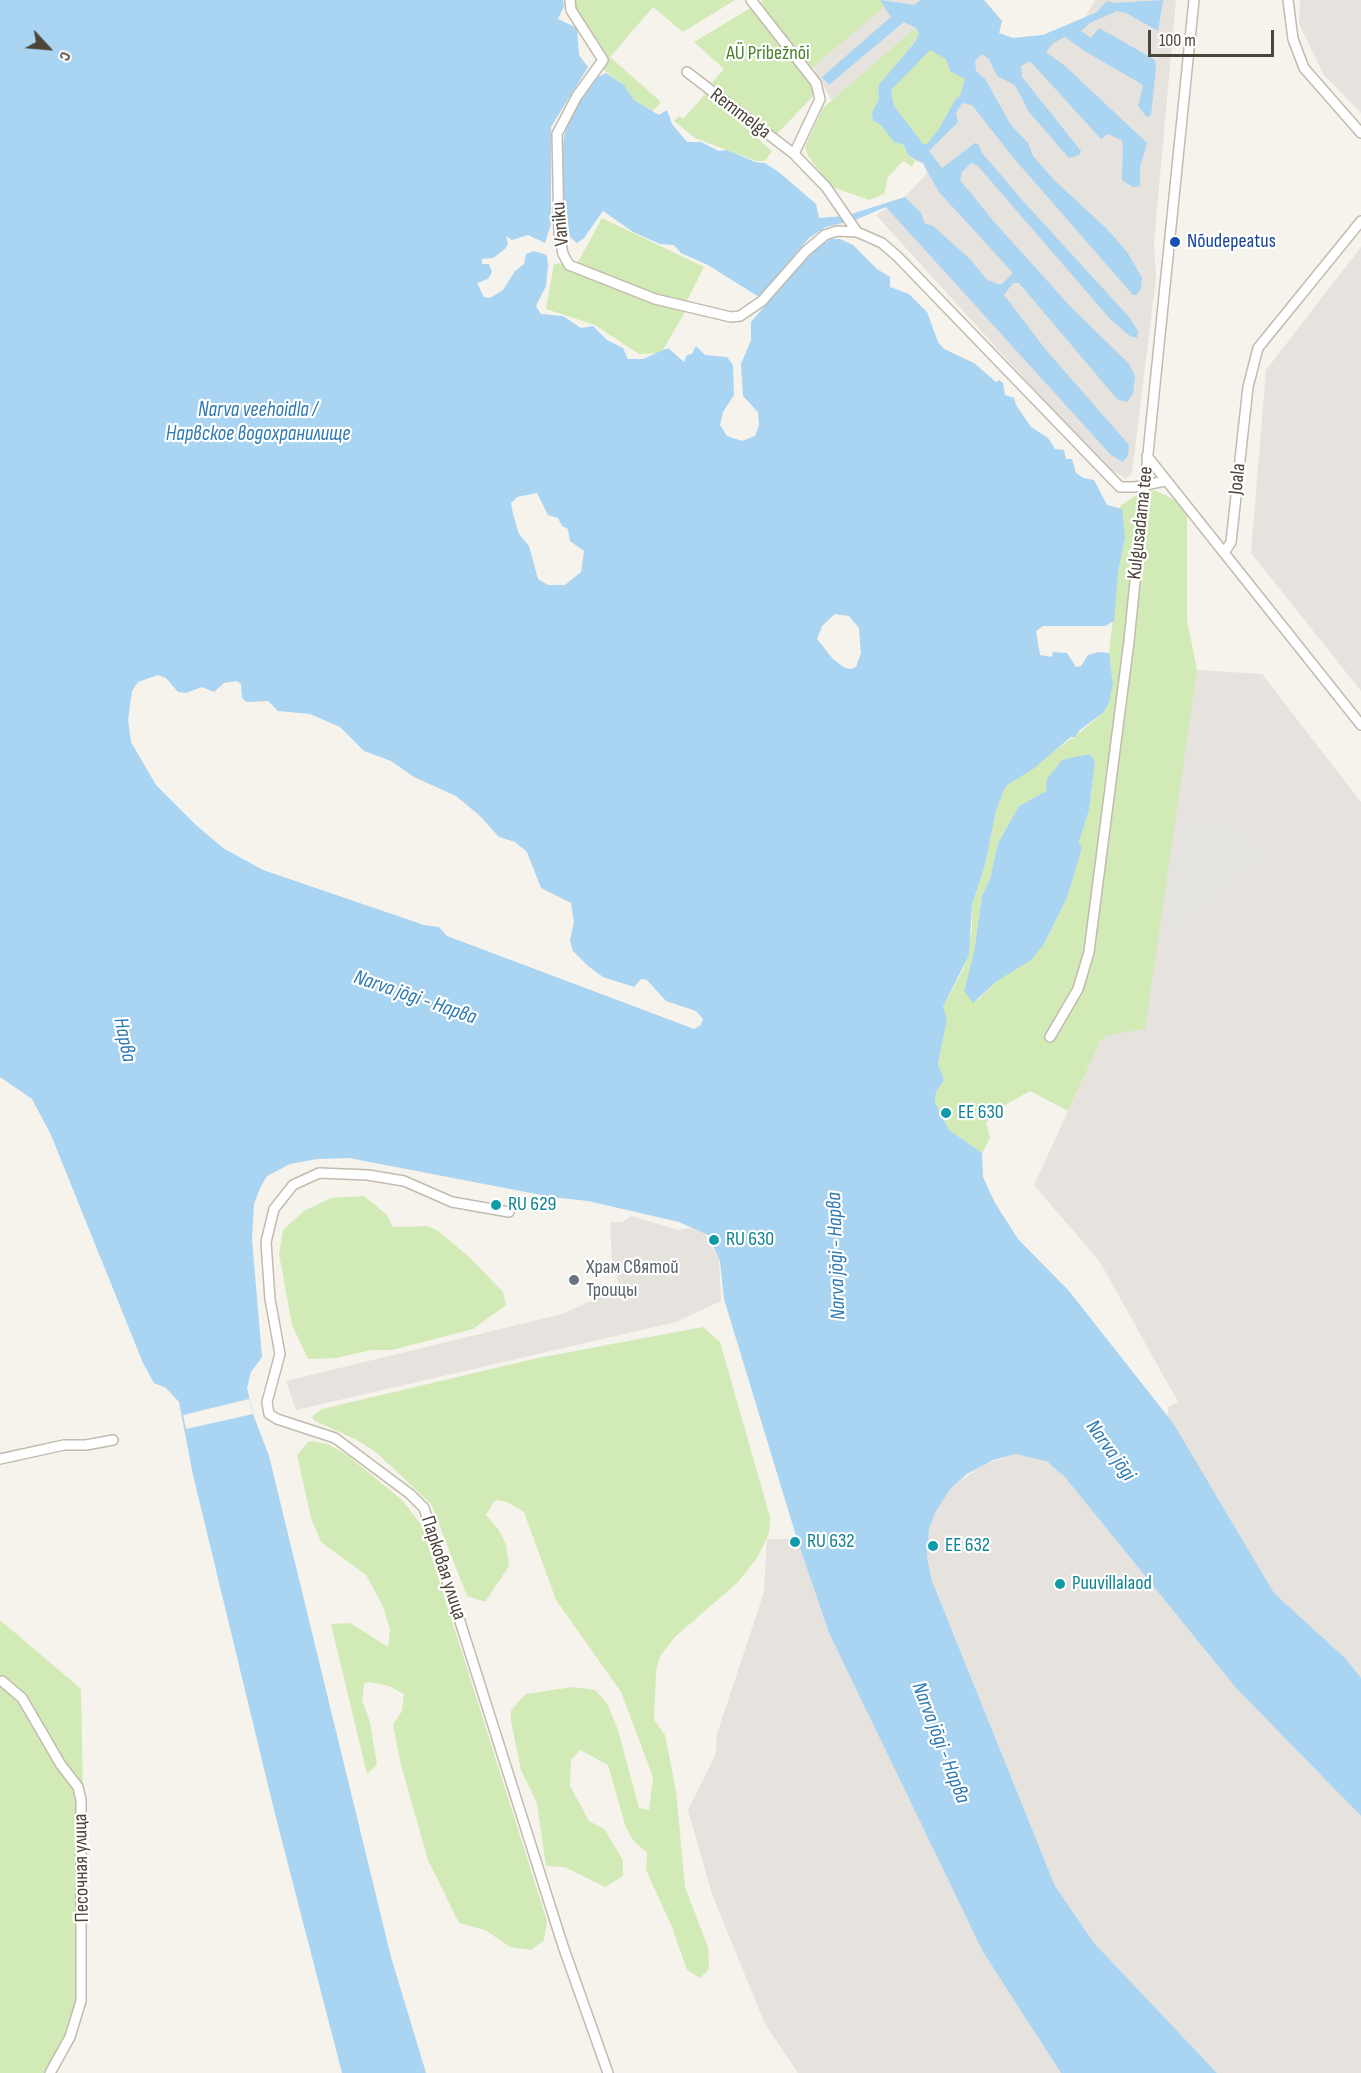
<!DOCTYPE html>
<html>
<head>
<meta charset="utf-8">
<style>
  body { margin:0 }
  #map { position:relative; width:1361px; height:2073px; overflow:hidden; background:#f6f3ec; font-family:"Sofia Sans Condensed",sans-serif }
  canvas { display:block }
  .north { position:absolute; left:18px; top:18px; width:60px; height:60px; -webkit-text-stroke:4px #fff; paint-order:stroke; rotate:116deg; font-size:16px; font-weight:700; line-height:24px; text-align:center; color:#4b4439 }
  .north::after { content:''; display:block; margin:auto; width:21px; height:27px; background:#4b4439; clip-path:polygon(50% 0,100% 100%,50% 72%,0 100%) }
  .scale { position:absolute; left:1148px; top:30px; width:126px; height:27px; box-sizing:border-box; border:3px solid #4b4439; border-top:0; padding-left:8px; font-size:18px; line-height:21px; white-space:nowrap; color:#4b4439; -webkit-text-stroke:4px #fff; paint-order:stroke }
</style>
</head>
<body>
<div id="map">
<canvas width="1361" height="2073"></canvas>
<div class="north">С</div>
<div class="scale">100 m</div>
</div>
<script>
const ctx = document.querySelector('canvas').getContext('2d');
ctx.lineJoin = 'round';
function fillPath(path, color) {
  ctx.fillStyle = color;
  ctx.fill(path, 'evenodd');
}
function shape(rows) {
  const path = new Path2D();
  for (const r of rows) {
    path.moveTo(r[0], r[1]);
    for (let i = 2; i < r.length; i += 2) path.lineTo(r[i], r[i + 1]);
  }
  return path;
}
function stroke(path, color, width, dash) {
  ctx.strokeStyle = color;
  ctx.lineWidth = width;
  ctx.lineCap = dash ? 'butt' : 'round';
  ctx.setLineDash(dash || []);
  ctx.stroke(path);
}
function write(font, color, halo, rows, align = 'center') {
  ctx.font = font + ' "Sofia Sans Condensed",sans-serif';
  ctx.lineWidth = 4.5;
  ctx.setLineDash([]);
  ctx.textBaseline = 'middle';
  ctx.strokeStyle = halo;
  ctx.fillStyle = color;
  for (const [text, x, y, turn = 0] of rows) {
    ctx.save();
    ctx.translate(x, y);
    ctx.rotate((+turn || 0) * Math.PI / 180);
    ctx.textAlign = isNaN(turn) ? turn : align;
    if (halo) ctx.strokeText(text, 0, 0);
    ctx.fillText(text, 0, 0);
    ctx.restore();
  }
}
fillPath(shape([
  [880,0,984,0,1002,21,999,33,1013,38,1043,35,1085,18,1095,0,1176,0,1154,242,1156,277,1132,473,1126,479,1102,464,876,215,905,197,927,173,923,163,915,161,880,124,913,31,832,101,813,67,884,6],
  [1300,0,1361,0,1361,113,1324,75,1299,24],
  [1361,247,1361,691,1251,553,1266,370],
  [1197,670,1262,674,1361,802,1361,1678,1346,1659,1274,1593,1168,1416,1168,1407,1178,1402,1100,1262,1034,1185,1101,1040,1108,1035,1175,806],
  [631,1216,678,1230,691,1228,704,1233,719,1259,721,1301,676,1322,296,1410,286,1381,562,1314,620,1288,612,1260,610,1222,622,1222],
  [1016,1454,1038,1457,1060,1471,1236,1688,1361,1816,1361,2073,1217,2073,1094,1943,1055,1886,932,1581,927,1557,929,1529,935,1513,951,1488,984,1464],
  [767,1539,797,1539,829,1633,983,1952,1061,2073,798,2073,765,2024,712,1894,688,1810,716,1753,717,1734,764,1592]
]), '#e6e2dd');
fillPath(shape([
  [568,0,735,0,683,32,653,7,610,57,661,102,653,111,634,100,624,85,601,68,605,62],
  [764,0,880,0,885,6,813,67,809,80,815,94,774,137,712,83,724,69,694,42],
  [913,30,919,34,884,82,878,86,879,99,872,112,873,121,880,124,895,142,904,145,909,156,915,161,912,167,903,161,888,177,884,194,869,200,832,187,808,156,805,147,823,108],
  [930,49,946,59,950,71,965,79,960,96,955,100,939,129,927,144,923,144,894,106,890,91,925,52],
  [706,93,772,151,765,161,756,161,695,138,674,121,679,116,683,119],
  [602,218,704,267,687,301,685,312,661,353,639,354,595,325,546,309,554,264,578,262],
  [1154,490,1175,500,1187,516,1187,620,1197,670,1145,1029,1108,1035,1101,1040,1068,1111,1030,1091,996,1110,986,1123,990,1138,982,1153,949,1130,935,1102,936,1092,944,1080,938,1064,943,1040,943,1007,964,968,972,929,972,905,985,865,996,811,1004,790,1007,785,1078,734,1104,712,1109,703,1113,684,1109,653,1118,573,1125,535,1119,507,1133,497],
  [1089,754,1095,761,1089,810,1079,842,1082,848,1067,898,1044,944,997,981,977,1001,964,991,974,952,982,896,990,879,998,843,1019,806,1046,791,1047,784,1079,758],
  [364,1196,386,1214,393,1227,427,1226,438,1231,468,1256,503,1292,506,1305,473,1329,392,1350,371,1350,336,1358,308,1359,292,1325,279,1254,283,1230,304,1211,331,1198],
  [703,1327,720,1342,770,1517,769,1533,757,1558,738,1582,676,1636,660,1656,656,1671,654,1720,665,1735,676,1791,685,1887,708,1947,709,1969,700,1978,687,1970,672,1927,646,1870,647,1853,633,1840,626,1828,608,1765,580,1750,571,1760,570,1786,589,1821,604,1829,623,1860,623,1876,605,1887,565,1867,546,1866,537,1803,521,1770,511,1721,511,1710,526,1694,573,1687,595,1690,607,1703,618,1730,639,1808,649,1810,653,1777,621,1692,556,1600,524,1512,507,1502,495,1500,486,1515,498,1529,506,1544,509,1566,485,1602,467,1596,431,1504,377,1453,357,1440,315,1421,312,1417,322,1409,538,1358],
  [309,1441,328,1444,347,1455,403,1501,422,1526,547,1921,544,1940,531,1950,510,1947,485,1930,459,1923,428,1860,401,1765,393,1725,402,1711,404,1694,389,1686,369,1682,364,1684,362,1700,370,1722,377,1764,367,1774,331,1624,350,1623,388,1647,390,1629,382,1604,366,1575,321,1542,311,1518,297,1455],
  [0,1620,81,1689,87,2004,54,2073,0,2073]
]), '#d2eab5');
fillPath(shape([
  [1208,817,1240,825,1270,858,1160,946,1178,824]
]), '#e5e3e0');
fillPath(shape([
  [0,0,563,0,564,6,558,19,577,28,579,55,588,67,551,127,551,224,545,243,528,235,512,240,506,236,508,244,505,249,493,258,482,259,482,264,489,264,492,272,488,279,477,283,484,297,490,298,503,290,515,271,524,264,526,254,534,251,544,254,547,256,548,265,546,286,536,306,541,314,563,316,581,328,593,326,607,340,623,348,628,359,643,359,668,348,684,362,687,355,692,354,696,346,705,355,727,357,733,365,734,395,723,412,720,425,727,436,742,441,755,436,759,425,758,412,743,396,741,364,751,340,751,322,813,250,831,239,840,239,853,245,877,269,890,277,890,287,909,294,927,312,938,342,944,349,974,363,996,382,999,380,1003,383,1005,395,1014,398,1016,405,1031,427,1048,438,1055,449,1064,450,1066,459,1072,459,1076,473,1083,478,1094,480,1107,505,1122,509,1125,537,1118,573,1114,621,1105,626,1043,626,1036,631,1040,655,1052,657,1053,652,1067,653,1076,667,1081,666,1088,655,1098,652,1109,653,1113,684,1109,703,1104,712,1080,730,1075,737,1071,737,1033,769,1007,785,1004,790,996,811,985,865,972,905,969,955,943,1007,947,1019,938,1064,944,1080,936,1092,935,1102,949,1130,982,1153,983,1177,995,1203,1018,1239,1069,1291,1173,1423,1274,1593,1346,1659,1361,1678,1361,1816,1236,1688,1064,1476,1046,1461,1016,1454,993,1460,967,1474,951,1488,935,1513,929,1529,927,1557,932,1581,1055,1886,1094,1943,1217,2073,1061,2073,983,1952,829,1633,797,1539,724,1299,720,1261,708,1235,679,1222,588,1201,552,1197,349,1158,317,1159,290,1164,267,1176,260,1188,254,1204,252,1239,262,1357,251,1372,247,1388,253,1414,269,1456,391,1957,426,2073,342,2073,274,1810,193,1475,179,1402,166,1388,154,1383,143,1363,51,1135,32,1099,0,1077],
  [537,493,548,515,558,518,562,526,568,529,570,541,584,551,581,572,565,585,548,585,538,579,529,546,519,534,513,514,511,503,517,497],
  [835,614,849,616,859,628,861,653,856,667,851,669,845,668,833,659,817,639,822,626],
  [158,675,166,678,178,692,186,693,202,687,214,692,224,683,237,681,241,684,242,698,247,702,268,701,278,711,310,714,340,727,364,751,391,761,414,777,456,796,479,815,499,837,515,842,527,852,541,888,571,903,574,922,570,941,573,951,588,966,603,977,634,987,641,979,647,980,666,1001,696,1011,703,1019,701,1025,694,1029,689,1027,447,936,439,927,424,925,263,870,223,848,196,825,156,785,131,742,128,720,132,691,138,682],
  [880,0,914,5,921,0,984,0,1002,21,999,33,1013,38,1043,35,1097,12,1107,1,1115,3,1163,0,1158,31,1126,13,1117,11,1090,23,1081,31,1091,38,1099,28,1155,60,1156,68,1151,115,1147,117,1138,106,1143,86,1140,83,1086,52,1065,37,1053,43,1046,52,1065,66,1147,143,1140,167,1140,186,1133,187,1122,180,1123,144,1121,140,1108,134,1101,139,1030,61,1021,66,1022,77,1081,151,1079,155,1069,158,1029,112,1015,85,997,76,989,59,982,54,975,61,976,71,985,79,1011,125,1028,143,1033,156,1054,180,1107,229,1127,252,1142,278,1141,288,1137,295,1133,295,1012,156,972,105,962,103,956,113,958,122,929,151,942,168,975,143,979,145,982,153,1023,201,1129,317,1138,331,1137,338,1130,336,1111,320,978,166,971,163,962,172,960,180,995,223,1069,305,1129,364,1135,376,1133,394,1127,402,1117,399,1019,283,1013,283,1004,295,1046,350,1129,445,1128,455,1123,462,1111,455,886,207,855,220,826,227,809,238,759,297,708,265,681,253,674,245,660,244,633,232,603,211,584,238,577,243,570,237,564,199,562,154,564,136,569,120,577,106,598,77,606,73,624,85,634,100,659,115,667,110,672,124,687,142,701,142,719,151,727,150,755,162,765,163,780,173,816,204,819,218,845,216,905,197,921,213,925,224,933,226,970,259,987,280,1001,285,1013,273,939,192,923,163,909,156,904,145,894,142,880,124,873,121,872,112,879,99,878,86,915,42,919,34,916,28,904,22,900,25,829,85,822,77,891,17],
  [930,50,946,59,950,71,965,79,960,96,955,100,939,129,927,144,923,144,894,106,891,90],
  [1089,754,1095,761,1089,810,1079,842,1082,848,1067,898,1044,944,1031,960,997,981,973,1003,964,991,974,952,982,896,990,879,998,843,1019,806,1046,791,1047,779,1062,760]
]), '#a9d4f2');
fillPath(shape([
  [249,1399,253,1414,186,1429,183,1415]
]), '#f6f3ec');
const street = shape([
  [570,0,571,10,603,60,577,96,557,134,559,233,563,254,569,265,655,299,731,317,740,316,762,301,806,251,825,235,837,231,857,232],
  [751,0,816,83,820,99,794,154],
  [1288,0,1293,39,1304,68,1361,133],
  [687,72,794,154,826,187,857,232,882,243,898,257,1120,487,1135,487,1165,481],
  [1147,456,1361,725],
  [1224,553,1231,542,1248,387,1258,348,1361,221],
  [1050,1037,1078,989,1089,952,1129,641,1194,0],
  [509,1212,452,1202,404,1181,368,1175,319,1173,293,1185,274,1209,266,1242,270,1299,280,1354,267,1402,269,1414,277,1419,335,1438,410,1494,424,1508,563,1946,608,2073],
  [0,1459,64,1445,86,1445,113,1440],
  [2,1681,22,1698,61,1765,78,1787,81,1800,81,2001,70,2037,50,2073]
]);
stroke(street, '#c2bbae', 12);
stroke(street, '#fff', 9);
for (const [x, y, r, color] of [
  [1175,242,6,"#1a4fb4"],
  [946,1113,6,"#0f9aa8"],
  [496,1205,6,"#0f9aa8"],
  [714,1240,6,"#0f9aa8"],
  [574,1280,6,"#6b7280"],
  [795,1542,6,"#0f9aa8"],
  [933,1546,6,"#0f9aa8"],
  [1060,1584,6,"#0f9aa8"]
]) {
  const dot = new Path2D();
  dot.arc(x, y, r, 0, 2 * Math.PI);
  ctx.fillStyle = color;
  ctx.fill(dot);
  stroke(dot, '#fff', 2);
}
write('20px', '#4a7f2a', '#fff', [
  ["AÜ Pribežnõi",768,54]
]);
write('20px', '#4b4439', '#fff', [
  ["Remmelga",740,114,37],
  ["Vaniku",561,224,-95],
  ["Joala",1238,479,-84],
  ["Kulgusadama tee",1141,523,-84],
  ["Парковая улица",443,1568,72],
  ["Песочная улица",82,1868,-91]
]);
write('20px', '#164399', '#fff', [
  ["Nõudepeatus",1187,242]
], 'left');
write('20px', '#0d838f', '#fff', [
  ["EE 630",958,1113],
  ["RU 629",508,1205],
  ["RU 630",726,1240],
  ["RU 632",807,1542],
  ["EE 632",945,1546],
  ["Puuvillalaod",1072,1584]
], 'left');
write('20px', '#5b616d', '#fff', [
  ["Храм Святой",586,1268],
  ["Троицы",586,1291]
], 'left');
write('italic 21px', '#2e7ab2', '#fff', [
  ["Narva veehoidla /",258,411],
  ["Нарвское водохранилище",258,435],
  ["Narva jõgi - Нарва",415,998,19],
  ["Нарва",124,1040,78],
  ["Narva jõgi - Нарва",837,1256,-92],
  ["Narva jõgi",1110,1451,54],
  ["Narva jõgi - Нарва",940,1743,69]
]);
</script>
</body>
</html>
